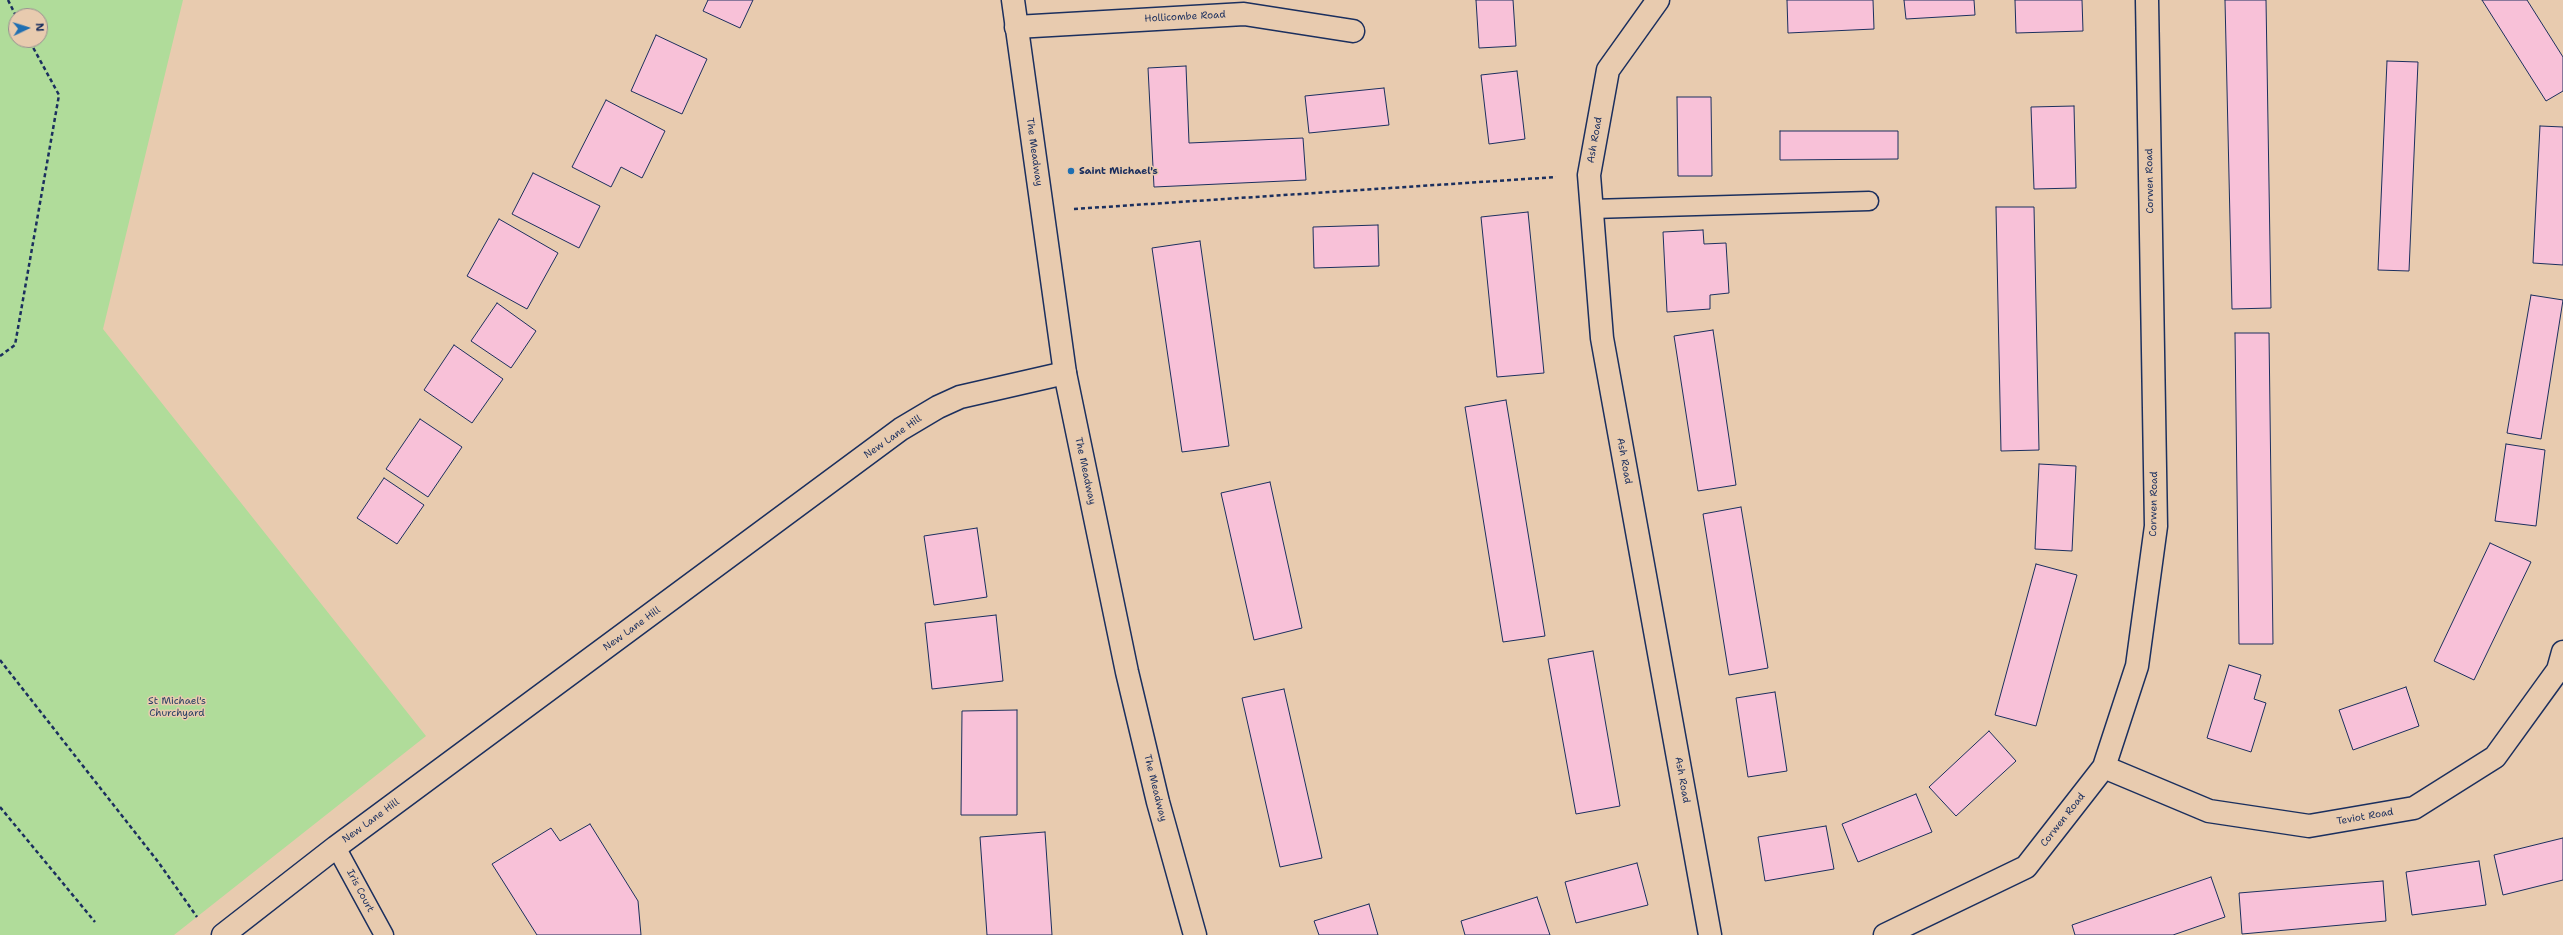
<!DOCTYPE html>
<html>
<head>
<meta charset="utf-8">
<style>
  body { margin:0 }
  #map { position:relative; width:2563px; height:935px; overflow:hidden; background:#e8cbaf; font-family:"Shantell Sans",sans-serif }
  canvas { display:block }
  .north { position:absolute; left:8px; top:8px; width:40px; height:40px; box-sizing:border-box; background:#e8cbaf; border:1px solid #968d8f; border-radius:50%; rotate:86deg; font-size:11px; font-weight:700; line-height:16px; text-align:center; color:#1b2f5e }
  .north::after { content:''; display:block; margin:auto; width:14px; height:18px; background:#1f6fb2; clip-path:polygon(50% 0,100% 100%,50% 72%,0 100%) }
</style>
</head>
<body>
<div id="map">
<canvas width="2563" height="935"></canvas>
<div class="north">N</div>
</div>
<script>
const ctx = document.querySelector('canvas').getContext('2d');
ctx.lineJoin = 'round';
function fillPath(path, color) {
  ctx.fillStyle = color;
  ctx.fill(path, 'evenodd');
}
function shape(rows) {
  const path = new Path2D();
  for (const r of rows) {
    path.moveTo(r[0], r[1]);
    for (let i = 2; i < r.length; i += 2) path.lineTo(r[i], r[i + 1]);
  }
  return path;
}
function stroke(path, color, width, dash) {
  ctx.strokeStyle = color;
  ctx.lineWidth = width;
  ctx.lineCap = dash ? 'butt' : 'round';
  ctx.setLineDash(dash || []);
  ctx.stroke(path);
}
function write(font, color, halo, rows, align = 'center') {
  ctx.font = font + ' "Shantell Sans",sans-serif';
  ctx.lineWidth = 3;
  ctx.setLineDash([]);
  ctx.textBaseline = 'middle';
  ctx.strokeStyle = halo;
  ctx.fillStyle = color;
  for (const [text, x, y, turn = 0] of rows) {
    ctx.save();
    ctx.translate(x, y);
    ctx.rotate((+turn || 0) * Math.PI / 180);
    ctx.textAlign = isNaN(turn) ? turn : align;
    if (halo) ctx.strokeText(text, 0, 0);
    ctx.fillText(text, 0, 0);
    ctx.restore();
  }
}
fillPath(shape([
  [0,0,183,0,103,329,426,736,174,935,0,935],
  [16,16,40,16,40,40,16,40]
]), '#b0dc9a');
const building = shape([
  [708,0,753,0,740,28,703,11,708,0],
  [1476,0,1513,0,1516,46,1479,48,1476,0],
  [1787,0,1873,0,1874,29,1788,33,1787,0],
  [1904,0,1974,0,1975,15,1906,19,1904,0],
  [2015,0,2082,0,2083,31,2016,33,2015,0],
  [2225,0,2266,0,2271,308,2232,309,2225,0],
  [2482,0,2527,0,2563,57,2563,91,2546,101,2482,0],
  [656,35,707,59,682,114,631,91,656,35],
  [2387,61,2418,62,2409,271,2378,270,2387,61],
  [1186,66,1189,143,1303,138,1306,180,1154,187,1148,68,1186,66],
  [1517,71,1525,139,1489,144,1481,75,1517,71],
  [1384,88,1389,125,1309,133,1305,96,1384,88],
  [1677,97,1711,97,1712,176,1678,176,1677,97],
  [606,100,665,131,642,178,621,167,611,187,572,167,606,100],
  [2074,106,2076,188,2034,189,2031,107,2074,106],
  [2540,126,2563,127,2563,265,2533,263,2540,126],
  [1780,131,1898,131,1898,159,1780,160,1780,131],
  [533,173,600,206,579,248,512,214,533,173],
  [1996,207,2034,207,2039,450,2001,451,1996,207],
  [1528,212,1544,373,1497,377,1481,217,1528,212],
  [499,219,558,253,527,309,467,276,499,219],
  [1378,225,1379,266,1314,268,1313,227,1378,225],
  [1703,230,1704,244,1726,243,1729,293,1710,295,1710,309,1667,312,1663,232,1703,230],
  [1200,241,1229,446,1182,452,1152,248,1200,241],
  [2531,295,2563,300,2541,439,2507,433,2531,295],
  [497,303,536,331,511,368,471,341,497,303],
  [1713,330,1736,485,1698,491,1674,336,1713,330],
  [2235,333,2269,333,2273,644,2239,644,2235,333],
  [454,345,503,379,472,423,424,390,454,345],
  [1506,400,1545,636,1503,642,1465,407,1506,400],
  [420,419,462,447,428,497,386,469,420,419],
  [2506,444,2545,450,2536,526,2495,521,2506,444],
  [2039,464,2076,466,2072,551,2035,549,2039,464],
  [384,478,424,505,397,544,357,518,384,478],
  [1270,482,1302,628,1254,640,1221,493,1270,482],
  [1741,507,1768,668,1729,675,1703,514,1741,507],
  [977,528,987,597,934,605,924,536,977,528],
  [2490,543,2531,562,2474,680,2434,661,2490,543],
  [2036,564,2077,575,2036,726,1995,715,2036,564],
  [996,615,1003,681,932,689,925,623,996,615],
  [1593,651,1620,806,1576,814,1548,659,1593,651],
  [2229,665,2261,675,2254,699,2266,703,2251,752,2207,738,2229,665],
  [2406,687,2419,726,2353,750,2339,710,2406,687],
  [1284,689,1322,858,1280,867,1242,698,1284,689],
  [1775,692,1787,771,1748,777,1736,698,1775,692],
  [1017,710,1017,815,961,815,962,711,1017,710],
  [1989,731,2016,761,1956,816,1929,787,1989,731],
  [1916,794,1932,832,1858,862,1842,824,1916,794],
  [590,824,638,901,641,935,537,935,492,864,551,828,560,841,590,824],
  [1826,826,1834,869,1765,881,1758,837,1826,826],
  [1045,832,1052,935,987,935,980,837,1045,832],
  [2563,838,2563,880,2503,895,2494,855,2563,838],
  [2479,861,2486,905,2412,915,2406,872,2479,861],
  [1637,863,1648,905,1576,923,1565,882,1637,863],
  [2211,877,2225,917,2173,935,2075,935,2072,925,2211,877],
  [2383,881,2386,921,2242,934,2239,893,2383,881],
  [1537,897,1550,935,1465,935,1461,921,1537,897],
  [1369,904,1378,935,1319,935,1314,921,1369,904]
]);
fillPath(building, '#f8c1d8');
stroke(building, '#1b2f5e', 1);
const lane = shape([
  [1592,209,1869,201],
  [336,847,384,935]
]);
const street = shape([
  [1658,0,1608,70,1589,175,1602,338,1710,935],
  [1016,27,1244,14,1353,31],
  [2104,767,2209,811,2309,826,2414,808,2495,757,2558,670,2563,652],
  [223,935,336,847,901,429,938,407,960,397,1065,373],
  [1885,935,2026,867,2104,767,2137,666,2156,526,2147,0]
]);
const secondary = shape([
  [1013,0,1065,373,1127,672,1158,802,1195,935]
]);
stroke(lane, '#1b2f5e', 21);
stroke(street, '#1b2f5e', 25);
stroke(secondary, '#1b2f5e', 25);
stroke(shape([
  [8,0,16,16],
  [1074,209,1556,177],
  [0,356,15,345,59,95,29,40],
  [0,660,159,863,197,917],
  [0,807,95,922]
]), '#1b2f5e', 2.5, [4, 3]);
stroke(lane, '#e8cbaf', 18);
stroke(street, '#e8cbaf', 22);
stroke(secondary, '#e8cbaf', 22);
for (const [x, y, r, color] of [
  [1071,171,4,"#1f6fb2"]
]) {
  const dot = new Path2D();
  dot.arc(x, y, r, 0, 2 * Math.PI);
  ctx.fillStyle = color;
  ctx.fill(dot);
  stroke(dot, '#e8cbaf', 1.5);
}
write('10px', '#1b2f5e', '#e8cbaf', [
  ["Hollicombe Road",1185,17,-3],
  ["Ash Road",1595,140,-80],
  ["The Meadway",1034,152,82],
  ["Corwen Road",2150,181,-91],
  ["New Lane Hill",893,437,-35],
  ["Ash Road",1624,461,80],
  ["The Meadway",1085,471,78],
  ["Corwen Road",2154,504,-89],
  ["New Lane Hill",632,629,-36],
  ["Ash Road",1682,780,80],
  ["The Meadway",1155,788,76],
  ["Teviot Road",2365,817,-10],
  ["Corwen Road",2063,820,-52],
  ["New Lane Hill",371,821,-36],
  ["Iris Court",360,891,62]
]);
write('bold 10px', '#1b2f5e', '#e8cbaf', [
  ["Saint Michael's",1079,171]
], 'left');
write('10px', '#2a4064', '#e8cbaf', [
  ["St Michael's",177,701],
  ["Churchyard",177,713]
]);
</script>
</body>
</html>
